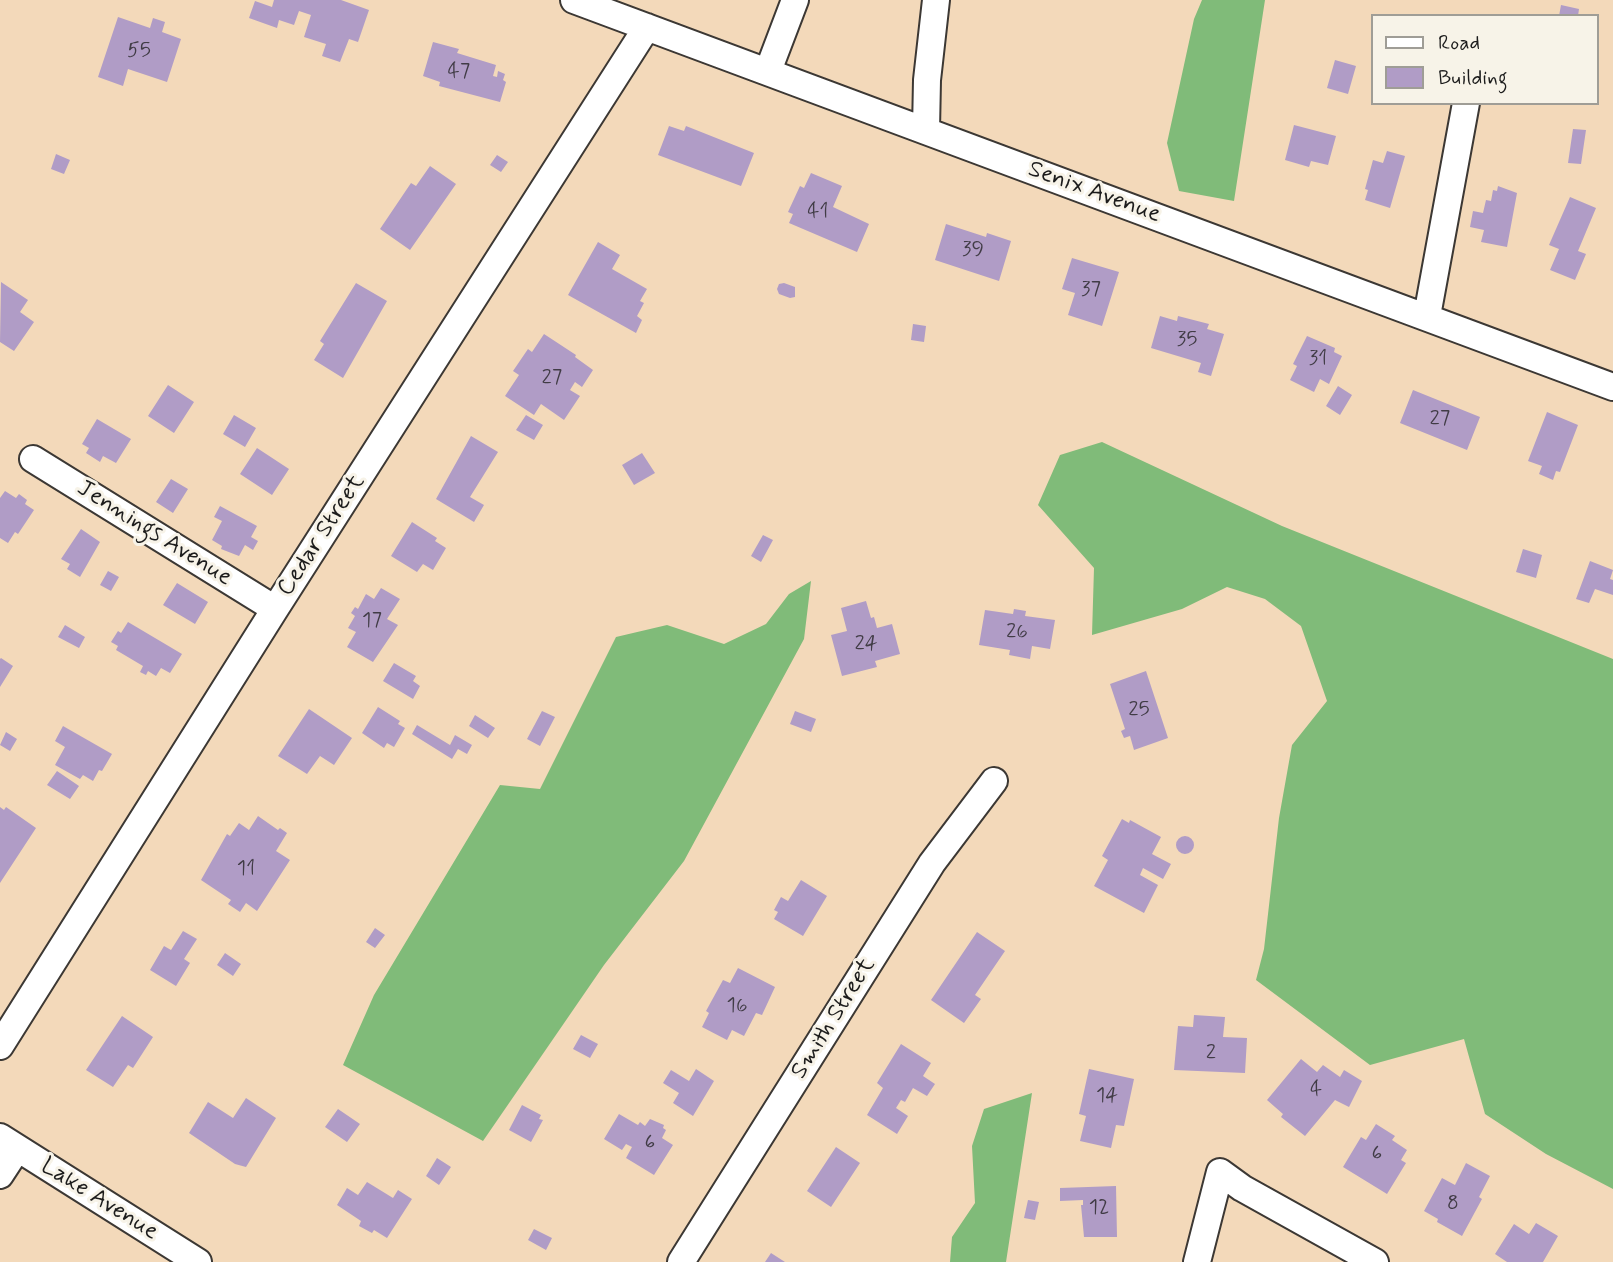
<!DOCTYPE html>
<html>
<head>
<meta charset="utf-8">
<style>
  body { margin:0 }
  #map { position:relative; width:1613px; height:1262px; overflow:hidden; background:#f3d9ba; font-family:Mynerve,sans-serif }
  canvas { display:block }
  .legend { position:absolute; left:1371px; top:14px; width:228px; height:91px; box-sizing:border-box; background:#f7f3e8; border:2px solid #9f9d96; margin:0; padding:9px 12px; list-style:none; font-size:21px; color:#1c1c1c }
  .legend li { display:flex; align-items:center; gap:14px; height:35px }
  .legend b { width:35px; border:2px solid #9f9d96 }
</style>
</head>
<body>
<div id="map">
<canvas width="1613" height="1262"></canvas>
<ul class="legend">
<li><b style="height:9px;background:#fff"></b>Road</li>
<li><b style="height:19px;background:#b09cc6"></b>Building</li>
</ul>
</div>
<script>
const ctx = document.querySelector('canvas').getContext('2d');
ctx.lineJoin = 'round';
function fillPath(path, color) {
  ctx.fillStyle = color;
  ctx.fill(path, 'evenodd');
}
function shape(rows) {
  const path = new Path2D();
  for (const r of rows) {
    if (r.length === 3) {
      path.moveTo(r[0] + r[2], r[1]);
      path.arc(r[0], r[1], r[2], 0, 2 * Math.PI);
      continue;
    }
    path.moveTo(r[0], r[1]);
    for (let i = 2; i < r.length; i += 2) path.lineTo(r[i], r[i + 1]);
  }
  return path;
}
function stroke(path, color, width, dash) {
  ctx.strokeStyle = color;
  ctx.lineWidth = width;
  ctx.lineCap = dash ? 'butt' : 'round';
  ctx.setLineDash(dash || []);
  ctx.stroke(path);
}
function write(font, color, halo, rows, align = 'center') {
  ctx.font = font + ' Mynerve,sans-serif';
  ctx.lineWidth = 6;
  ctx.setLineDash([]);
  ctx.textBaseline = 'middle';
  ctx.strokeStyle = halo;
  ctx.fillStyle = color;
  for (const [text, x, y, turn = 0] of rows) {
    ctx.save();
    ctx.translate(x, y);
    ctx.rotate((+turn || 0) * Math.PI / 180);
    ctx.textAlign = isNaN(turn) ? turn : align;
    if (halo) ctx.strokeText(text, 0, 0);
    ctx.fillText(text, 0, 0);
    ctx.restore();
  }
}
fillPath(shape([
  [1202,0,1265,0,1234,201,1179,191,1167,143,1194,19],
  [1102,442,1282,526,1613,659,1613,1189,1546,1154,1485,1114,1464,1039,1370,1065,1256,980,1264,949,1279,818,1292,745,1327,701,1301,626,1265,599,1227,587,1182,609,1092,635,1094,568,1038,505,1060,455],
  [811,581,804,639,684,861,604,965,483,1141,343,1065,374,995,500,785,540,789,616,637,667,625,724,644,766,624,789,594],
  [1032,1093,1006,1262,950,1262,952,1237,975,1203,972,1146,984,1109]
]), '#80bb79');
fillPath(shape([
  [274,0,341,0,369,10,358,42,349,39,340,62,322,56,326,44,304,37,311,15,299,11,294,25,279,20,277,28,249,18,255,1,272,7],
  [1561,5,1579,9,1578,16,1559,16],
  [118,17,150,28,153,18,165,22,162,32,181,39,167,82,128,69,123,86,98,77],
  [433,42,459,49,457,53,496,65,493,76,497,77,498,71,505,74,503,80,506,82,500,102,439,86,440,82,423,76],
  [1335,60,1356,66,1348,94,1327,88],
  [1294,125,1336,136,1328,165,1311,161,1309,167,1285,160],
  [669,126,684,131,686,126,754,153,741,186,658,155],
  [1573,129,1586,130,1581,164,1568,163],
  [1387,151,1405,156,1390,208,1365,200,1368,190,1365,189,1373,160,1383,163],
  [56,154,70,160,64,174,51,169],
  [497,155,508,162,501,172,490,165],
  [430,166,456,184,410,250,380,229,411,183,416,186],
  [811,173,842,186,833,207,869,224,857,252,789,223,793,214,788,212,800,186,804,188],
  [1498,186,1517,193,1507,247,1481,242,1484,230,1470,227,1473,211,1483,213,1486,200,1491,201,1493,190,1497,191],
  [1570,197,1596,208,1578,251,1586,254,1575,280,1550,270,1559,249,1549,245],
  [946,224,986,237,987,233,1011,241,999,281,935,260],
  [598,242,620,255,612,269,647,289,640,301,644,303,637,316,642,320,636,333,568,295],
  [1072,258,1119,272,1102,326,1068,315,1075,293,1062,289],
  [1,282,28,300,20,312,34,322,14,351,0,342],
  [356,283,387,301,343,378,314,360,324,344,320,341],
  [784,283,795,287,795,297,790,298,779,294,777,289,779,284],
  [1160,316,1177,321,1178,316,1209,324,1207,329,1224,334,1211,376,1198,372,1201,363,1151,348],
  [913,324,926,326,924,342,911,340],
  [544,334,576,355,575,357,593,370,582,387,575,382,570,390,580,396,564,420,541,404,534,415,505,396,519,375,513,371,528,349,532,352],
  [1307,336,1335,348,1334,352,1342,356,1329,384,1320,379,1314,392,1290,380,1297,366,1293,364],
  [168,385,194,402,174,433,148,416],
  [1338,386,1352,395,1340,415,1326,406],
  [1413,390,1480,417,1467,450,1400,423],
  [1547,412,1578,425,1560,472,1556,471,1553,480,1539,474,1542,466,1528,461],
  [234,415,256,428,245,447,223,434],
  [526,415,543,425,534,440,516,430],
  [97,419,131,439,116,463,103,456,100,462,86,453,89,448,82,444],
  [471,436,498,452,470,497,484,505,474,522,436,499],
  [257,448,289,469,272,495,240,474],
  [642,453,655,473,634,485,622,465],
  [171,479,188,489,173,513,156,502],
  [5,491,16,498,19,494,27,500,25,504,34,510,18,534,15,532,8,543,0,538,0,498],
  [220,506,257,526,251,537,258,541,253,550,245,545,239,556,221,549,222,546,212,540,222,521,214,517],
  [412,522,437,538,435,541,446,548,433,570,423,564,417,572,391,556],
  [81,529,100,542,80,577,67,569,70,564,61,559],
  [763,535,773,540,761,562,751,556],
  [1523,549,1542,555,1536,578,1516,572],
  [1590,561,1613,570,1610,579,1613,580,1613,595,1595,589,1589,603,1576,599],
  [108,571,119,577,111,591,100,585],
  [177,583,208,602,195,624,163,605],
  [381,588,400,599,387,619,398,625,373,662,347,647,356,632,348,628,355,616,351,613,355,607,358,609,366,594,374,599],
  [866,601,871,618,874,617,877,628,892,624,900,654,875,661,877,667,842,676,831,635,847,631,841,608],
  [1014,609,1026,611,1025,616,1055,620,1050,649,1032,646,1030,659,1009,655,1010,650,979,645,985,610,1013,614],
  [128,622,182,654,170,673,161,668,156,676,148,671,146,675,140,672,143,666,116,650,118,646,111,642,118,631,121,633],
  [65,625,85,637,79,648,58,637],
  [1,658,13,666,0,687,0,659],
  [394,663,416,676,413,681,420,686,413,699,383,681],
  [1146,671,1168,738,1134,750,1130,736,1124,738,1121,731,1125,729,1110,684],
  [378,707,400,721,398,724,405,728,394,747,387,743,384,748,362,733],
  [309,709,352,738,334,765,320,756,307,774,278,756],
  [542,711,555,717,540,746,527,739],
  [795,711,816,719,811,732,790,724],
  [475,715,495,728,488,738,469,726],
  [417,725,450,745,455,735,472,745,467,754,458,749,452,759,412,734],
  [63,726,112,754,102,771,99,770,93,781,83,775,80,779,55,765,65,747,55,741],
  [6,732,17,739,10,751,0,745],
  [57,771,79,786,70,799,47,785],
  [0,807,4,810,6,807,36,828,0,883],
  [258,816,278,830,280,828,287,833,276,851,290,860,257,911,246,903,240,912,228,904,231,900,201,880,227,834,230,836,239,823,249,830],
  [1122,819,1129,823,1130,820,1161,837,1152,854,1171,864,1163,879,1143,868,1140,875,1158,885,1144,913,1094,886,1108,860,1102,856],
  [1185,845,9],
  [801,880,827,896,803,936,774,919,778,912,774,910,781,897,788,901],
  [375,928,385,935,375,948,366,942],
  [183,931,197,939,184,959,190,963,176,986,150,970,164,946,171,950],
  [977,932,1005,951,975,995,981,999,964,1023,931,1000],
  [225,953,241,964,233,976,217,965],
  [738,968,775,987,762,1015,756,1013,744,1036,732,1030,727,1040,702,1027,709,1013,706,1011,723,980,730,983],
  [1194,1015,1225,1017,1223,1037,1247,1038,1245,1073,1174,1070,1178,1026,1193,1027],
  [122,1016,153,1037,133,1068,128,1065,113,1087,86,1070],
  [581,1035,598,1044,590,1058,573,1049],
  [901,1044,931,1063,923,1076,935,1084,927,1096,913,1088,905,1102,901,1100,896,1108,908,1116,897,1134,867,1115,883,1088,877,1083],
  [1301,1059,1317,1072,1323,1065,1340,1077,1344,1070,1362,1081,1349,1107,1335,1100,1305,1136,1281,1117,1283,1114,1267,1100],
  [696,1069,714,1081,693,1116,673,1103,679,1093,663,1083,671,1070,689,1081],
  [1089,1069,1134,1079,1124,1126,1116,1125,1111,1148,1080,1141,1086,1116,1079,1114],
  [246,1098,276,1118,246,1167,235,1164,189,1133,208,1102,233,1118],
  [522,1105,541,1115,539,1119,543,1120,531,1142,509,1130],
  [338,1109,360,1124,347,1142,325,1127],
  [619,1114,638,1125,640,1122,645,1126,650,1119,664,1125,663,1128,666,1130,662,1138,673,1145,654,1175,626,1158,632,1147,626,1144,622,1150,604,1139],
  [1376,1124,1395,1136,1392,1140,1407,1150,1401,1160,1406,1163,1387,1194,1343,1167,1361,1137,1366,1140],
  [836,1147,860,1163,831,1207,807,1191],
  [437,1158,451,1167,439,1185,426,1176],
  [1466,1163,1490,1176,1479,1197,1482,1199,1462,1236,1437,1222,1438,1219,1424,1211,1442,1178,1455,1185],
  [367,1182,393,1198,398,1190,412,1199,387,1238,374,1230,372,1233,359,1226,361,1221,337,1205,347,1188,358,1195],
  [1116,1186,1117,1237,1084,1237,1081,1205,1083,1205,1083,1200,1060,1201,1060,1188],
  [1028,1200,1039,1202,1035,1220,1024,1218],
  [1536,1223,1558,1236,1543,1262,1507,1262,1495,1254,1514,1224,1529,1234],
  [534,1229,552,1238,546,1250,528,1240],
  [771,1253,785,1262,765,1262]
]), '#b09cc6');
const minor = shape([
  [574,0,1613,387],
  [768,71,795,0],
  [926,130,927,80,936,0],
  [1427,316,1466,103],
  [33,459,275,609],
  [0,1046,275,609,647,27],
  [0,1137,198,1262],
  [0,1175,17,1149],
  [681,1262,932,863,994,781],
  [1197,1262,1220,1172,1242,1188,1375,1262]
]);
stroke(minor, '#3c3834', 30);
stroke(minor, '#fff', 26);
write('21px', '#413c46', null, [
  ["55",139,52],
  ["47",459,73],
  ["41",818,213],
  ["39",973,251],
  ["37",1091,291],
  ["35",1187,341],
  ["31",1318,360],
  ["27",552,379],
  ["27",1440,420],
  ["17",372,622],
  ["26",1017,633],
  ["24",866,645],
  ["25",1139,711],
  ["11",246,870],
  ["16",737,1007],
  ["2",1211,1054],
  ["4",1316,1091],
  ["14",1107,1097],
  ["6",650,1144],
  ["6",1377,1155],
  ["8",1453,1205],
  ["12",1099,1209]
]);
write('24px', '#1c1c1c', '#f7f3e8', [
  ["Senix Avenue",1094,193,20],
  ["Jennings Avenue",154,534,32],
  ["Cedar Street",322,536,-57],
  ["Smith Street",834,1019,-58],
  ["Lake Avenue",99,1200,32]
]);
</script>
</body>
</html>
